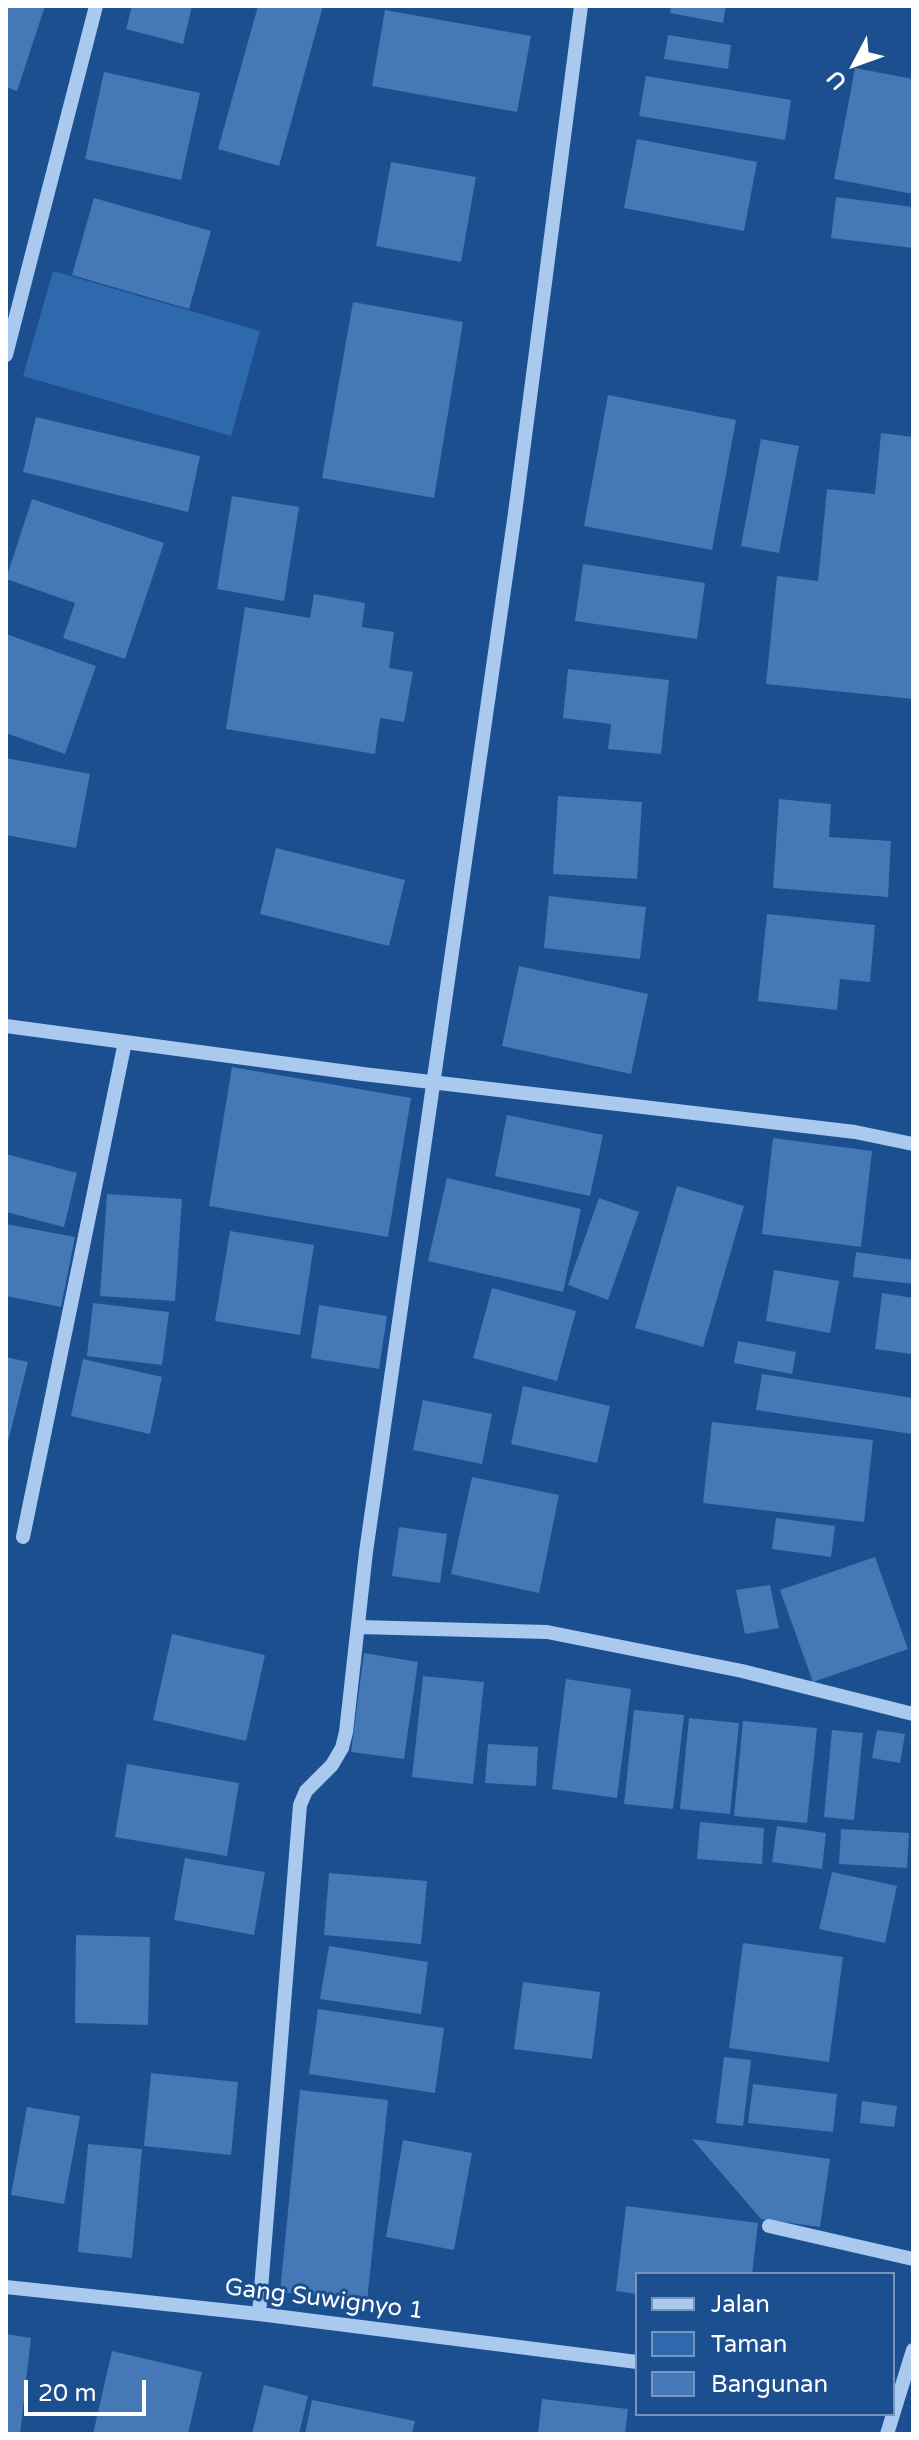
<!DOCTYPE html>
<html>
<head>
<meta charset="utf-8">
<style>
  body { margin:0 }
  #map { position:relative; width:919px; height:2440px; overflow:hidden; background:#1b4f8f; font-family:"Varela Round",sans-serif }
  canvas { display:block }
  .frame { position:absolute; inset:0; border:8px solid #fff; pointer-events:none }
  .legend { position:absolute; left:635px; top:2272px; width:260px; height:144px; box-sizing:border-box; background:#1b4f8f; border:2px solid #7695bc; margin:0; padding:10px 14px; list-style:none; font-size:24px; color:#fff }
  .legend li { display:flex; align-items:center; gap:16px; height:40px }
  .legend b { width:40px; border:2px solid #7695bc }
  .north { position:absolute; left:815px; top:24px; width:80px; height:80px; -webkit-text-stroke:6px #1b4f8f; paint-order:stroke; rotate:229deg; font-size:22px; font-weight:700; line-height:32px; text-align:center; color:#fff }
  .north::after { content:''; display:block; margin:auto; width:28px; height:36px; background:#fff; clip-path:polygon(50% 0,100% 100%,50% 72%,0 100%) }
  .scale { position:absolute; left:24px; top:2380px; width:122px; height:36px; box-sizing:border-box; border:4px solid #fff; border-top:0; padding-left:10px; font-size:24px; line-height:28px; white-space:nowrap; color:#fff; -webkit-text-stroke:6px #1b4f8f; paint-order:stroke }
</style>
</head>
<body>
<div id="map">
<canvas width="919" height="2440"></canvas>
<div class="frame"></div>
<ul class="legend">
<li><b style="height:10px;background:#a9c9ee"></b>Jalan</li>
<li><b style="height:22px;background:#2e69ad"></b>Taman</li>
<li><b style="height:22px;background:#4478b7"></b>Bangunan</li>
</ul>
<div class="north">U</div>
<div class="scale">20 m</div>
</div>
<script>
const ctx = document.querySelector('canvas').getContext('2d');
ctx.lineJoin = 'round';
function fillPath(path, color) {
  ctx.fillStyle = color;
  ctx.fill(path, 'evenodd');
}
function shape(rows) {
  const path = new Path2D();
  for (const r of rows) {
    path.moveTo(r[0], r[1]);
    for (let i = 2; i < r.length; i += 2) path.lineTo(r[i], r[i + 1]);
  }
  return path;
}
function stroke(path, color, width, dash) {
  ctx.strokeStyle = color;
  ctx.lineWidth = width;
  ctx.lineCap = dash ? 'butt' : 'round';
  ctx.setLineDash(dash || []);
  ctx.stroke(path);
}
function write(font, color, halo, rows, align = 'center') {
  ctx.font = font + ' "Varela Round",sans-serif';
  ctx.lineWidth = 6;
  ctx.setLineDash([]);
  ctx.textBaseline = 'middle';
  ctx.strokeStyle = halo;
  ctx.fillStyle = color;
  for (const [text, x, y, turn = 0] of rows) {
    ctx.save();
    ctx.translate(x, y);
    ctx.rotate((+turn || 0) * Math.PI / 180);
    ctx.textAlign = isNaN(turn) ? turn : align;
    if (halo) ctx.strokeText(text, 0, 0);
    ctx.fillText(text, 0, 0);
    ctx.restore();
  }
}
fillPath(shape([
  [53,271,260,331,231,436,23,376]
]), '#2e69ad');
fillPath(shape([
  [6,6,45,6,17,91,6,87],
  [132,6,192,6,183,44,126,29],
  [258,6,323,6,279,166,218,149],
  [671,6,726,6,723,23,670,13],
  [385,10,531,36,517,112,372,86],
  [668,35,731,45,728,69,664,59],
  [855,68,913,79,913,194,834,179],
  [104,72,200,93,181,180,85,159],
  [646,76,791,100,785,140,639,116],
  [637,139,757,162,744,231,624,208],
  [391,162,476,177,461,262,376,246],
  [836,197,913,207,913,248,831,238],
  [94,198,211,231,189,309,72,275],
  [353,302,463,322,434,498,322,478],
  [608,395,736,420,712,550,584,526],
  [36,417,200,456,188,512,23,472],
  [881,433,913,437,913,699,766,684,777,576,818,581,827,489,875,494],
  [761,439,799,446,779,553,741,546],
  [232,496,299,507,284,601,217,589],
  [32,499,164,543,125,659,63,638,75,603,6,579],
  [583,564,705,583,697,639,575,621],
  [314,594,365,603,362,627,394,632,389,668,413,672,404,722,380,718,375,754,226,729,245,607,310,618],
  [6,634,96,666,65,754,6,733],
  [568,669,669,680,661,754,608,749,611,724,563,718],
  [6,758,90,774,76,848,6,835],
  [558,796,642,802,637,879,553,874],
  [779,799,831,804,829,837,891,841,888,897,773,888],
  [276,848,405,880,389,946,260,914],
  [549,896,646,907,640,959,544,948],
  [767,914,875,925,870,982,840,979,837,1010,758,1001],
  [519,966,648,994,631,1074,502,1046],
  [232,1067,411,1098,388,1237,209,1206],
  [507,1115,603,1135,590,1196,495,1176],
  [773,1138,872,1151,861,1247,762,1234],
  [6,1154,77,1173,64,1227,6,1212],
  [447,1178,581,1209,563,1292,428,1261],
  [677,1186,744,1206,703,1347,635,1328],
  [107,1194,182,1199,175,1301,100,1296],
  [599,1198,639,1212,608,1300,568,1285],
  [6,1224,75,1237,61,1307,6,1296],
  [230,1231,314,1245,300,1335,215,1321],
  [856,1252,913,1260,913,1284,853,1277],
  [774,1270,839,1281,830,1333,766,1321],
  [492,1288,576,1311,557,1381,473,1358],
  [882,1293,913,1298,911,1354,875,1349],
  [93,1303,169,1312,162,1365,87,1356],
  [319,1305,387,1316,379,1369,311,1358],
  [738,1341,796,1352,792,1374,734,1363],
  [6,1357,28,1362,7,1446,6,1446],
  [83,1359,162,1377,150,1434,71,1416],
  [762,1374,913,1398,912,1434,756,1410],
  [523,1386,610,1406,597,1463,511,1444],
  [423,1400,492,1414,482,1464,413,1450],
  [712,1422,873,1440,864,1522,703,1503],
  [472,1477,559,1495,539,1593,451,1574],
  [776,1518,835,1526,831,1557,772,1549],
  [399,1527,447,1534,440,1583,392,1576],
  [875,1557,908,1649,813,1682,780,1590],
  [770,1585,779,1628,745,1634,736,1590],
  [172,1634,265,1655,246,1741,153,1720],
  [364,1653,418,1662,404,1759,351,1752],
  [423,1676,484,1682,473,1784,412,1777],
  [566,1679,631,1689,617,1798,552,1789],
  [634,1710,684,1715,673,1809,624,1804],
  [689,1718,739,1723,730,1814,680,1809],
  [743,1721,817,1728,807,1823,734,1816],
  [832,1730,863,1733,854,1820,824,1817],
  [877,1730,905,1734,900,1763,872,1758],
  [488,1744,538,1747,536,1786,485,1783],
  [127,1764,239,1783,227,1856,115,1837],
  [700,1822,764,1828,762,1864,697,1859],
  [777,1826,826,1833,822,1869,772,1862],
  [841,1829,909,1833,907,1868,839,1864],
  [185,1858,265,1872,254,1935,174,1920],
  [832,1872,897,1886,885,1943,819,1929],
  [329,1873,427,1881,421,1944,324,1935],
  [76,1935,150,1937,148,2025,75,2023],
  [743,1943,843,1957,829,2062,729,2048],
  [329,1946,428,1962,421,2014,320,1999],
  [523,1982,600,1992,592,2059,514,2049],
  [318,2009,444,2028,435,2093,309,2074],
  [724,2057,751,2060,743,2126,716,2123],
  [151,2073,238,2082,231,2155,144,2146],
  [753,2084,837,2094,833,2132,748,2123],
  [300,2090,388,2100,367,2302,280,2292],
  [862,2101,897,2106,894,2127,860,2123],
  [27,2107,80,2116,64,2204,11,2195],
  [692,2139,830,2159,820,2227,761,2219],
  [403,2140,472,2153,454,2250,386,2237],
  [88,2144,142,2149,132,2258,78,2252],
  [626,2206,758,2223,752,2274,637,2274,637,2294,616,2291],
  [6,2334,31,2338,20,2434,6,2434],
  [112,2351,202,2372,188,2434,93,2434],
  [264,2385,308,2396,299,2434,252,2434],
  [542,2399,628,2409,625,2434,538,2434],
  [312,2400,415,2421,412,2434,305,2434]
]), '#4478b7');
stroke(shape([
  [6,355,96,6],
  [6,1026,363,1074,855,1132,913,1144],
  [23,1537,125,1042],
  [358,1627,547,1632,742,1671,913,1714],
  [769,2226,913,2259],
  [6,2287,259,2314,637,2362],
  [259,2314,300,1805,306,1791,332,1765,342,1748,346,1732,366,1552,515,513,581,6],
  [887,2434,913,2350]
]), '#a9c9ee', 14);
write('24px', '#fff', '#1b4f8f', [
  ["Gang Suwignyo 1",324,2300,7]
]);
</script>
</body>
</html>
